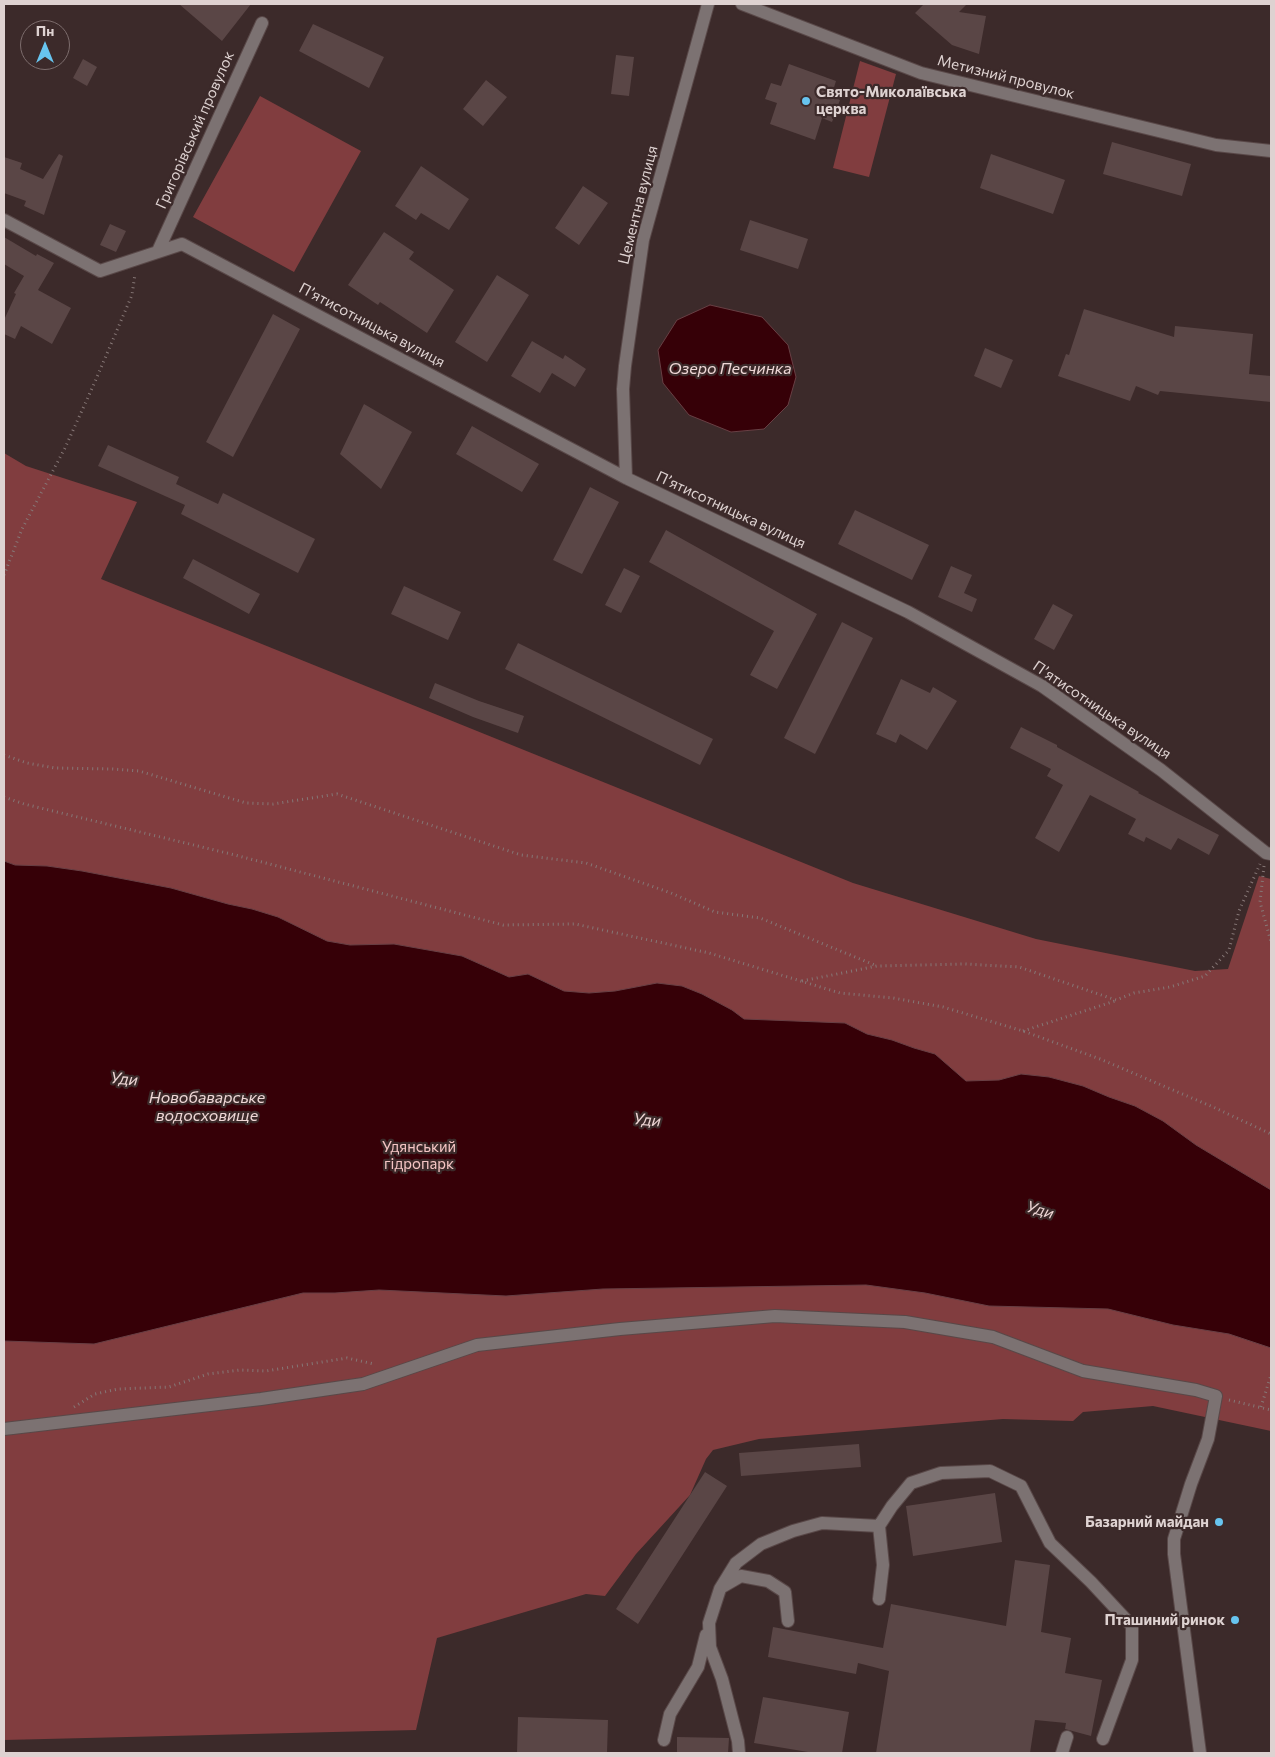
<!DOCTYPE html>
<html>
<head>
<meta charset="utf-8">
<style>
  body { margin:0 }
  #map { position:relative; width:1275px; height:1757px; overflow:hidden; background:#3c2a2a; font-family:Commissioner,sans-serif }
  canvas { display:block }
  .frame { position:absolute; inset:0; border:5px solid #ded2d1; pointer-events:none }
  .north { position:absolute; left:20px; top:20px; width:50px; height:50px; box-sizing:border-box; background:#3c2a2a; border:1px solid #7d6d6d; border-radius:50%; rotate:0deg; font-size:14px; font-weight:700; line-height:20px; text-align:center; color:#ded2d1 }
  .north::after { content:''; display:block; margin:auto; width:18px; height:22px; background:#67c4ef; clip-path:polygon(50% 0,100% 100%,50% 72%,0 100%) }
</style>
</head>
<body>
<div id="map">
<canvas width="1275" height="1757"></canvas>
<div class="frame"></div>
<div class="north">Пн</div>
</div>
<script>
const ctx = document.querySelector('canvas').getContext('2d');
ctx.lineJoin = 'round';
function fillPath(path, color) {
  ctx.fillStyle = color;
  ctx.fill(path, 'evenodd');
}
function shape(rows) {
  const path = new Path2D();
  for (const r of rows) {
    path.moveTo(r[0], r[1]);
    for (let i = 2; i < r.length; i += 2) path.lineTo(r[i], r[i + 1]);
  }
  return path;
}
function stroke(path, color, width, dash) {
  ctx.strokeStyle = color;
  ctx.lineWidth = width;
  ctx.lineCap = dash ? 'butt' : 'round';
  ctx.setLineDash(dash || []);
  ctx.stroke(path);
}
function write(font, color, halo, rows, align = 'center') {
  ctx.font = font + ' Commissioner,sans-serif';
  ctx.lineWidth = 4.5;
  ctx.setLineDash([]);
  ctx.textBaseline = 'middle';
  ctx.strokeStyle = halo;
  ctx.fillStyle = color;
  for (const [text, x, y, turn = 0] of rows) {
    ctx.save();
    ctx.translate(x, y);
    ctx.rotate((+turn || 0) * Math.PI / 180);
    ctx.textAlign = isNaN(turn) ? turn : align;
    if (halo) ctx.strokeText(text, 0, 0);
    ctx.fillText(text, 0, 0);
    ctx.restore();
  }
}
fillPath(shape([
  [860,61,896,74,869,177,833,168],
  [260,96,361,151,294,272,193,217],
  [4,453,26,466,137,502,101,579,853,883,1036,939,1195,971,1228,969,1259,876,1271,879,1271,1431,1153,1406,1083,1412,1073,1421,1003,1419,759,1439,713,1450,706,1459,690,1495,636,1554,605,1596,586,1594,437,1638,416,1730,4,1740]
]), '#813d3f');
const water = shape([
  [710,305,762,317,788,345,796,377,788,405,764,429,731,432,689,415,663,383,658,350,677,320,710,305],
  [4,861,15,865,47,866,82,871,171,888,228,904,252,909,278,917,327,941,350,945,394,944,462,956,509,977,528,974,564,991,589,993,615,991,657,983,682,986,702,994,732,1010,744,1019,845,1023,867,1034,892,1040,914,1048,935,1054,966,1081,999,1080,1021,1074,1049,1077,1083,1086,1109,1097,1135,1106,1163,1121,1196,1145,1271,1190,1271,1348,1229,1334,1173,1325,1108,1309,989,1306,925,1293,866,1285,603,1289,506,1296,379,1290,335,1293,303,1293,94,1344,4,1341,4,861]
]);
fillPath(water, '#360007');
stroke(water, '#683f44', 1);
fillPath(shape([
  [179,4,251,4,222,41],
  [924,4,967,4,959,12,986,16,979,54,952,45,915,13],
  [313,24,384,57,369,88,299,51],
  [616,55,634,57,629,96,611,94],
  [83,59,97,67,87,86,73,78],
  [789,64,836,81,831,97,840,100,832,122,822,118,815,140,770,124,777,103,765,99,771,83,781,86],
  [486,80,507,97,483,126,463,109],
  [1112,142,1191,164,1182,196,1103,174],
  [59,154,63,156,44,215,24,206,26,201,4,193,4,157,22,163,20,169,43,179],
  [991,154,1065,180,1053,214,980,188],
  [421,166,469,199,449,230,421,213,416,220,395,206],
  [583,186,608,203,579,245,555,228],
  [750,220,808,239,798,269,740,250],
  [110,224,126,231,116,252,100,245],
  [384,232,414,252,409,259,454,290,427,333,380,302,378,305,348,285],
  [4,237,36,256,37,254,54,263,38,290,71,308,52,344,21,326,15,339,4,334,4,320,16,294,14,293,24,276,4,264],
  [497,275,529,295,487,362,455,342],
  [1084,309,1174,337,1175,326,1253,334,1249,374,1271,376,1271,402,1160,391,1158,395,1136,386,1130,401,1058,376,1066,354,1069,355],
  [273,314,300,329,233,457,206,442],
  [532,341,563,359,565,355,586,369,575,387,552,373,540,393,511,376],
  [985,348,1013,360,1001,388,974,376],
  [364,404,412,432,381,489,340,454],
  [472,426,539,464,522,492,456,454],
  [108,445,179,477,176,484,218,504,223,493,315,539,298,573,181,514,185,505,98,466],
  [590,487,619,502,582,574,553,560],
  [855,510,929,545,912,580,838,544],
  [666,530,817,614,777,689,750,675,774,631,649,562],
  [193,559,260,594,249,614,183,578],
  [951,566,972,575,964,593,977,599,972,612,938,597],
  [624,568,640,576,621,613,605,605],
  [404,586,461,612,448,640,391,614],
  [1053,604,1073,615,1054,650,1034,639],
  [842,622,873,638,815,754,784,738],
  [518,643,713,739,700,765,505,669],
  [901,679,930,693,933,687,957,701,927,750,900,734,896,743,876,734],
  [435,683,479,701,524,716,518,733,473,717,429,698],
  [1021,727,1057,745,1057,747,1139,792,1138,793,1219,835,1209,855,1178,838,1171,850,1146,837,1144,842,1128,834,1136,819,1090,795,1059,852,1035,838,1063,785,1047,776,1051,769,1010,748],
  [859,1444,861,1467,741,1476,739,1453],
  [705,1472,727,1486,638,1624,616,1609],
  [995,1493,1002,1542,913,1556,906,1506],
  [1015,1560,1050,1565,1041,1632,1071,1638,1065,1673,1102,1680,1091,1736,1065,1729,1066,1723,1035,1720,1030,1753,876,1753,889,1671,858,1663,856,1674,768,1657,773,1627,883,1648,891,1604,1006,1626],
  [763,1697,849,1712,842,1753,814,1753,754,1743],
  [518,1717,608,1720,607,1753,517,1753],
  [677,1737,729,1738,728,1753,677,1753]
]), '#5a4646');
const minor = shape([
  [742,4,921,73,1216,145,1271,151],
  [4,220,100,271,182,244,626,478,908,612,1042,686,1161,770,1266,853,1271,854],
  [158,251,262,23],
  [626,478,623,389,625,366,643,240,708,4],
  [4,1429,261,1399,363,1384,477,1345,620,1329,775,1316,905,1322,993,1337,1083,1371,1196,1390,1216,1396,1208,1439,1191,1484,1174,1539,1174,1554,1200,1753],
  [879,1526,883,1565,879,1599],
  [722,1587,741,1576,768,1581,785,1592,788,1621],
  [664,1740,670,1714,698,1667,706,1635],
  [739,1753,738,1741,722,1679,710,1647,709,1623,720,1589,736,1563,761,1544,793,1531,822,1523,879,1526,892,1506,911,1483,941,1473,990,1471,1021,1486,1050,1543,1091,1582,1132,1626,1132,1660,1103,1739],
  [1062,1753,1067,1737]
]);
stroke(minor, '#594848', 14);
stroke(shape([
  [4,575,22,529,65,448,94,384,132,295,135,274],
  [4,755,27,763,55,768,113,769,139,771,246,803,273,804,337,794,521,855,586,863,671,893,715,912,760,918,877,966],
  [4,797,24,804,235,855,503,925,575,924,709,953,840,993,893,998,943,1007,1023,1031,1100,1059,1213,1107,1271,1134],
  [1264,866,1260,902,1271,942],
  [802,981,877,966,965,964,1019,967,1116,1000,1134,993,1170,987,1205,976,1229,950,1239,911,1260,864],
  [1023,1031,1115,1001],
  [1229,1400,1271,1410],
  [74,1407,95,1394,118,1389,169,1387,208,1374,240,1370,266,1371,347,1358,374,1364],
  [1261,1407,1271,1375]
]), '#867776', 3, [1, 4]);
stroke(minor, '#7c7272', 12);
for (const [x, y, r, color] of [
  [806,101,5,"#67c4ef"],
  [1219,1522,5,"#67c4ef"],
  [1235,1620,5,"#67c4ef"]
]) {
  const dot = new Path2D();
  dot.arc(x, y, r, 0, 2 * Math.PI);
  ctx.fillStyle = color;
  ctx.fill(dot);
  stroke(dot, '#3c2a2a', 2);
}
write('15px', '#ded2d1', '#3c2a2a', [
  ["Метизний провулок",1006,77,14],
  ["Григорівський провулок",195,130,-66],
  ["Цементна вулиця",638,205,-76],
  ["П’ятисотницька вулиця",372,325,28],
  ["П’ятисотницька вулиця",731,510,25],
  ["П’ятисотницька вулиця",1102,710,34]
]);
write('bold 15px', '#ded2d1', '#3c2a2a', [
  ["Свято-Миколаївська",816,92,"left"],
  ["церква",816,109,"left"],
  ["Базарний майдан",1209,1522],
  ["Пташиний ринок",1225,1620]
], 'right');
write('15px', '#f5c5c4', '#3c2a2a', [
  ["Удянський",419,1147],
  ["гідропарк",419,1164]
]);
write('italic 16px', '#efd7d6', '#3c2a2a', [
  ["Озеро Песчинка",730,369],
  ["Уди",124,1079,5],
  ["Новобаварське",207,1098],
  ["водосховище",207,1116],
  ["Уди",647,1120,5],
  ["Уди",1040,1210,16]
]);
</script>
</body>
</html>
